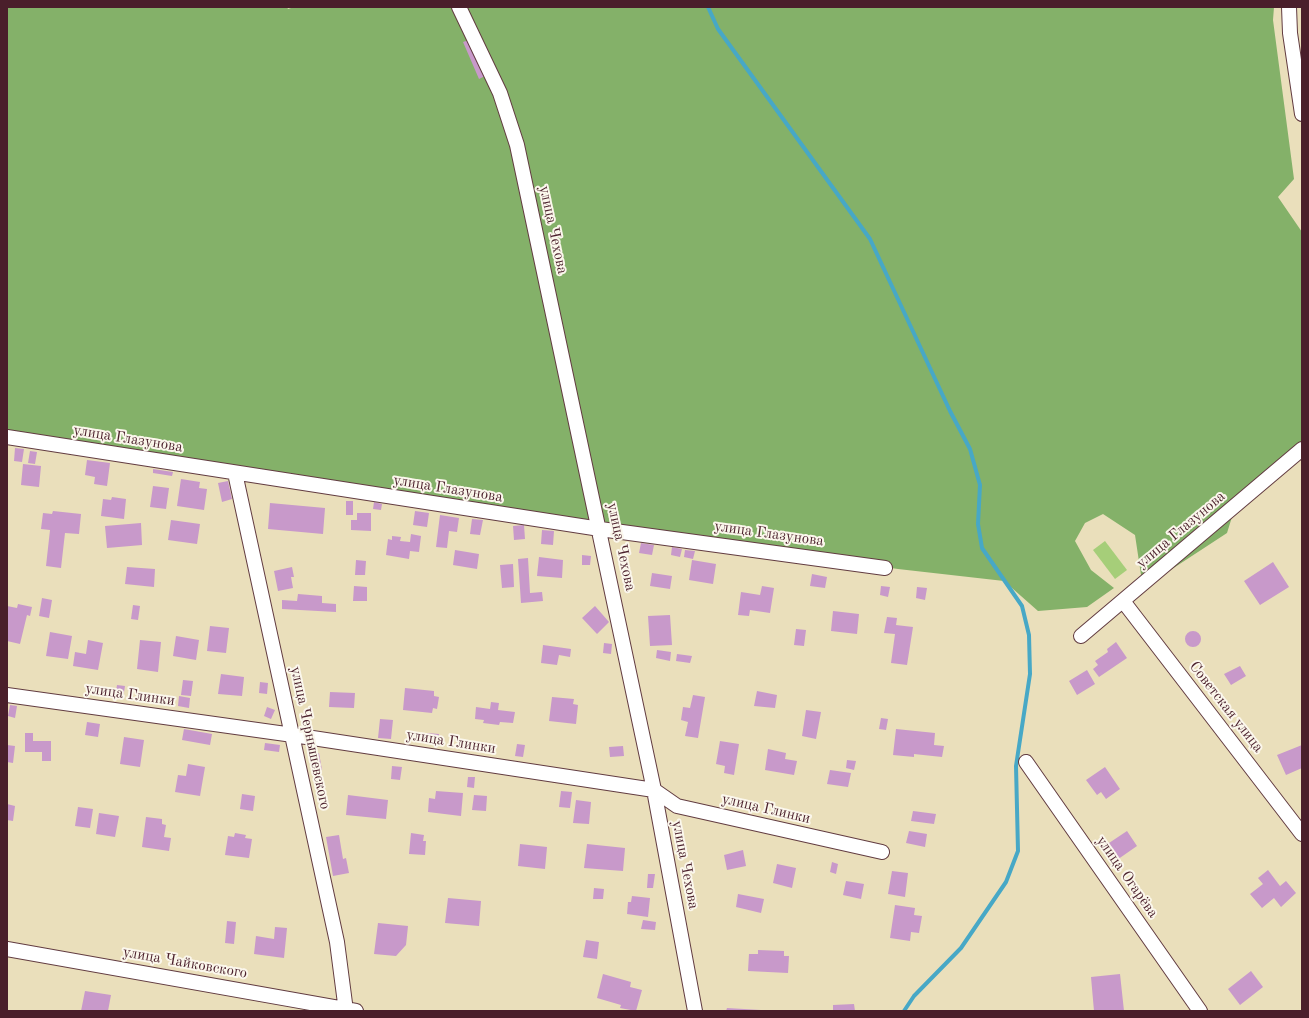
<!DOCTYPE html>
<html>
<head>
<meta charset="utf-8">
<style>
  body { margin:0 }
  #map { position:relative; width:1309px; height:1018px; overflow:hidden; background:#eadfbb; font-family:"Old Standard TT",serif }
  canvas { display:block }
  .frame { position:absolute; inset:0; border:8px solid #4a1f2b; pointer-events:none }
</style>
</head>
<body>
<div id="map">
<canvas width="1309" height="1018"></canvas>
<div class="frame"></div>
</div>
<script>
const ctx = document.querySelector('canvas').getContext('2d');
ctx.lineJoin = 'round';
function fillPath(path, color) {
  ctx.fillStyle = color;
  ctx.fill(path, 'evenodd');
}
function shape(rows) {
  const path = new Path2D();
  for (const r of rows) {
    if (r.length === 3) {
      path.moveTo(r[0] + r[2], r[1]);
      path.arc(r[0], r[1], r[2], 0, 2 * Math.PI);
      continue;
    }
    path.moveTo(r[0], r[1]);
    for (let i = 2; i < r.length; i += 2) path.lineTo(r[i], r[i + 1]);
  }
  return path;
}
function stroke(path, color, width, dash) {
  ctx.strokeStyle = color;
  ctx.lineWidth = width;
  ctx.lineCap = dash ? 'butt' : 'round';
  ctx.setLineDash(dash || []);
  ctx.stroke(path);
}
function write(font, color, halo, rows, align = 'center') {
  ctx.font = font + ' "Old Standard TT",serif';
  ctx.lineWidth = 4;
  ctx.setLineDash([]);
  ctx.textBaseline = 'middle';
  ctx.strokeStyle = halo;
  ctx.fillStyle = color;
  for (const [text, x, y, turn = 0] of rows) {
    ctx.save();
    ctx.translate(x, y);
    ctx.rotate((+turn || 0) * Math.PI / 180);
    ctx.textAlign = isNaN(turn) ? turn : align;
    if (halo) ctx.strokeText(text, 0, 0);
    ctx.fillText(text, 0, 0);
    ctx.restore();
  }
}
fillPath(shape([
  [1105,541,1127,570,1115,579,1093,550]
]), '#a6ce79');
fillPath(shape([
  [7,7,287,7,288,9,294,7,1274,7,1273,20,1294,179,1278,197,1302,232,1302,441,1236,504,1227,533,1143,588,1135,535,1103,514,1085,523,1075,541,1091,570,1114,588,1087,607,1038,611,1004,581,898,569,309,484,7,432]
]), '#84b169');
stroke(shape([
  [708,7,718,29,870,239,950,411,970,449,980,485,978,524,982,548,1022,606,1029,635,1030,674,1016,766,1018,851,1006,882,961,948,914,996,904,1011]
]), '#47a8c6', 4);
fillPath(shape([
  [469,40,485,76,479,79,463,42],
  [15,448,24,449,22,462,14,461],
  [30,451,37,452,35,464,28,463],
  [87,460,110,463,107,486,94,484,95,477,85,475],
  [23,464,41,466,39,487,21,485],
  [153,469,173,472,172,476,153,473],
  [181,479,200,482,199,488,207,489,204,510,177,506],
  [228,481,232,499,222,502,218,483],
  [153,486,169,488,166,509,150,507],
  [112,497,126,499,124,519,101,516,103,499,111,500],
  [346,501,353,501,353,515,346,515],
  [374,502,382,504,381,510,373,509],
  [270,503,325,508,323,534,268,529],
  [53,511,81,514,79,534,65,533,61,568,46,566,50,530,41,529,43,513,52,514],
  [415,511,429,513,427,527,413,525],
  [357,513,371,513,371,531,351,530,351,520,357,520],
  [440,515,459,518,457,532,449,531,447,548,436,547],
  [472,519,483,520,480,535,470,534],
  [171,520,200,524,197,544,168,540],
  [141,523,142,545,107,548,105,526],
  [524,525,525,539,514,540,513,526],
  [542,530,554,531,553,545,541,544],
  [411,534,421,536,419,552,410,551,409,559,386,555,388,539,392,540,392,536,401,537,400,541,410,542],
  [641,543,654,545,652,555,639,553],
  [672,547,682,549,680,557,671,555],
  [455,550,479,554,477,569,453,565],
  [685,550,695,551,693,559,684,557],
  [582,555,591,556,590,565,582,565],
  [539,557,563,560,562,578,537,576],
  [528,558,530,593,542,592,543,601,521,603,518,559],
  [356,560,366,561,365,575,355,575],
  [692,560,716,564,713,584,689,580],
  [1273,562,1289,587,1260,605,1244,581],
  [513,564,514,587,502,588,500,565],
  [127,567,155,569,154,587,125,584],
  [292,567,294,577,291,577,293,588,278,591,274,571],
  [652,573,672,576,670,589,650,586],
  [812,574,827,577,825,588,810,586],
  [354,586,367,587,367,601,353,601],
  [762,586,774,588,770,613,750,610,749,616,738,615,741,592,760,595],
  [881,586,890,587,888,597,880,595],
  [917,587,927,588,925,600,916,598],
  [298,594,322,596,322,603,336,604,336,612,282,609,282,600,297,601],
  [42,598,52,600,49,618,39,616],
  [18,604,32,607,30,616,27,615,20,644,7,641,7,606,17,608],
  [133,605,140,606,138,620,131,619],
  [595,606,609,622,597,634,582,618],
  [833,611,859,614,857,634,831,631],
  [670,615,672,645,650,646,648,616],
  [887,617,897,618,896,625,913,627,907,665,891,663,895,634,884,633],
  [210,626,229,628,226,653,207,651],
  [796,629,806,630,804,646,794,645],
  [1193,639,8],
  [50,632,72,636,68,659,46,656],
  [176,636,199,640,196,660,173,656],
  [88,640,103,643,98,670,73,666,75,652,86,654],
  [140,640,161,642,158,672,137,669],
  [1116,642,1127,658,1099,677,1093,669,1098,665,1095,661,1108,652,1107,649],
  [604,643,612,644,611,654,603,653],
  [543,645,571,649,570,657,559,655,557,665,541,663],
  [657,650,671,652,670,661,656,658],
  [677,654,692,656,690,663,676,661],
  [1240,666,1246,676,1231,685,1224,674],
  [1087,670,1095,684,1077,695,1069,681],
  [221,674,244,677,242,696,218,694],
  [183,680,193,681,191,696,181,695],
  [260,682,268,683,267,694,259,693],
  [117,685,125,686,123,698,115,697],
  [405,688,434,691,434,696,439,697,437,709,433,708,432,713,403,710],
  [757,691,777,695,775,708,754,706],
  [330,692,355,693,354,708,329,707],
  [693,695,705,697,698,738,685,736,688,722,681,720,683,707,690,708],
  [179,696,190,698,189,708,178,706],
  [552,697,574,699,573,704,578,705,576,724,549,721],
  [491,702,499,703,498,710,515,712,513,723,500,722,499,725,483,723,484,720,475,719,476,707,490,709],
  [10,705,17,706,15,718,8,716],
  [267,707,275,710,271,719,264,716],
  [806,710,821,712,816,739,802,736],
  [881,718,888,719,886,730,879,729],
  [380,719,393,720,391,739,378,738],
  [87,722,100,724,98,737,85,735],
  [184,729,212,734,210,745,182,740],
  [896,729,935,733,934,745,944,746,942,757,914,754,914,757,893,755],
  [25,733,33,733,33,741,51,741,51,761,42,761,42,752,25,752],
  [427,733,439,734,438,742,426,740],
  [124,737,144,740,140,767,120,764],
  [720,741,739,744,734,775,724,773,725,766,716,764],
  [265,743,280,745,279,752,264,750],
  [517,744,525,745,523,757,515,756],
  [7,745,15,746,13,763,7,762],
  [1302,745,1302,768,1286,775,1277,755],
  [623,746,624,756,610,757,609,747],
  [768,749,786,753,785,759,797,761,794,775,765,770],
  [319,753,322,770,312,772,309,755],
  [847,760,856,761,854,770,846,768],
  [188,764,205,767,200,796,175,792,178,775,186,776],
  [392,766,402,767,400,780,391,779],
  [1105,767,1120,789,1106,799,1101,792,1097,795,1086,780],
  [830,770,851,773,848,787,827,784],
  [468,777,475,777,474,788,467,787],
  [436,791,463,793,461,816,428,812,429,798,435,799],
  [561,791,572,792,570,808,559,807],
  [242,794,255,796,253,811,240,809],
  [348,795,388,800,386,819,346,815],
  [474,795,487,796,486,811,472,810],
  [576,800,591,802,589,824,573,823],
  [7,804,15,806,13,821,7,820],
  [78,807,93,809,90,828,75,826],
  [913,811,936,814,934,824,911,821],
  [99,813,119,816,115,837,96,834],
  [146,817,162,819,162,824,166,825,164,837,171,838,169,851,142,847],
  [909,831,927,834,925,847,906,843],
  [1127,831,1137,846,1114,862,1103,847],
  [235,833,246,835,245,838,252,839,249,858,225,855,228,836,234,837],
  [411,833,424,835,423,841,426,841,425,855,409,854],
  [339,835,343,859,346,858,349,873,333,876,326,837],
  [520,844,547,847,545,869,518,866],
  [587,844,625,848,623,871,584,868],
  [743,850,746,866,727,870,724,855],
  [832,862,838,864,836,874,830,872],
  [777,864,796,868,792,888,773,883],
  [1268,870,1280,886,1286,881,1296,893,1281,907,1274,898,1262,908,1250,894,1263,884,1258,878],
  [892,871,908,873,905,897,888,894],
  [648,874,655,874,653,888,647,888],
  [846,881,864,884,861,899,843,895],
  [594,888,604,889,603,899,593,899],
  [738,894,764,899,761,913,736,907],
  [632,896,650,898,648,917,627,914,628,902,631,902],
  [448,898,481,901,479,926,445,923],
  [895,905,915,908,914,915,922,916,919,933,911,932,910,941,890,938],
  [643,920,656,922,655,930,641,929],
  [227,921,236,922,234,944,225,943],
  [378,923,408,926,406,945,396,956,374,954],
  [275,927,287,928,284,958,254,954,256,936,274,939],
  [586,940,599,942,597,959,583,957],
  [758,950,784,951,784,956,789,956,788,973,748,971,749,954,758,954],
  [1251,971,1263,987,1240,1005,1228,989],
  [603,974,631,982,630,987,642,990,636,1011,620,1008,621,1005,597,998],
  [1120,974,1124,1011,1094,1011,1091,977],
  [85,991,111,995,108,1011,81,1011],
  [854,1004,855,1011,833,1011,833,1005],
  [727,1008,761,1010,761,1011,726,1011]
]), '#c899ca');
const minor = shape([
  [459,7,500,93,517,145,654,790,695,1011],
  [1289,7,1290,33,1302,114],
  [7,437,600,529,885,568],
  [235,473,337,942,346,1011],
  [1123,601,1302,834],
  [1081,636,1302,449],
  [7,695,293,735,654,790,677,806,882,852],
  [1026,762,1200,1011],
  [7,949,356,1011]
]);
stroke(minor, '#623c41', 16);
stroke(minor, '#fff', 14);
write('15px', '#4a1f2b', '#fbf7ec', [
  ["улица Чехова",553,230,78],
  ["улица Глазунова",128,439,9],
  ["улица Глазунова",448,489,9],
  ["улица Глазунова",1181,530,-40],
  ["улица Глазунова",769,534,8],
  ["улица Чехова",621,547,78],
  ["улица Глинки",130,695,8],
  ["Советская улица",1226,707,52],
  ["улица Чернышевского",310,738,78],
  ["улица Глинки",451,742,9],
  ["улица Глинки",766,809,13],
  ["улица Чехова",685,865,79],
  ["улица Огарёва",1127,877,55],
  ["улица Чайковского",185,963,10]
]);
</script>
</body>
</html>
